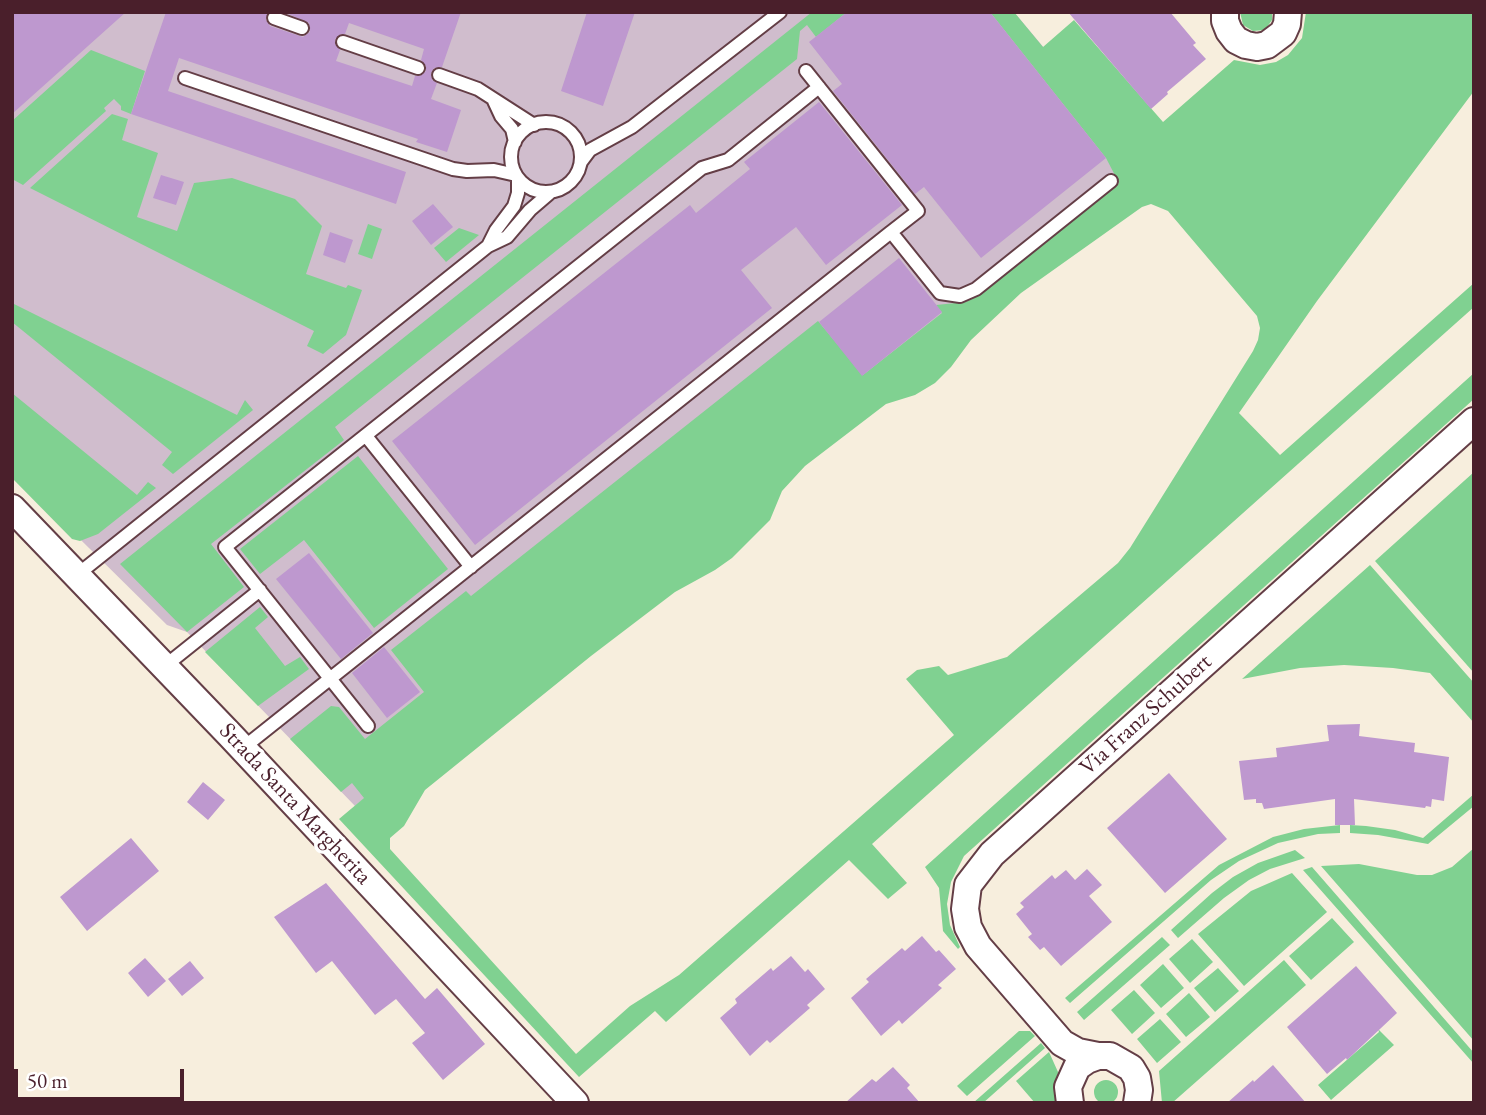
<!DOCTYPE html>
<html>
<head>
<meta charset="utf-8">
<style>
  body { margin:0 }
  #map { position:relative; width:1486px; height:1115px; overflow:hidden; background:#f7eedd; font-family:"EB Garamond",serif }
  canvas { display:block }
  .frame { position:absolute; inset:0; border:14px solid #4a1f2b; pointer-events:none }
  .scale { position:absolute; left:14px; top:1069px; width:170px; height:32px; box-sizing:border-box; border:4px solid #4a1f2b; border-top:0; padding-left:9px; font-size:21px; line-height:24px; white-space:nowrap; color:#4a1f2b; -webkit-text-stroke:5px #fff; paint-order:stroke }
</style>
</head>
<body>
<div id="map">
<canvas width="1486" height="1115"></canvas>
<div class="frame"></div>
<div class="scale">50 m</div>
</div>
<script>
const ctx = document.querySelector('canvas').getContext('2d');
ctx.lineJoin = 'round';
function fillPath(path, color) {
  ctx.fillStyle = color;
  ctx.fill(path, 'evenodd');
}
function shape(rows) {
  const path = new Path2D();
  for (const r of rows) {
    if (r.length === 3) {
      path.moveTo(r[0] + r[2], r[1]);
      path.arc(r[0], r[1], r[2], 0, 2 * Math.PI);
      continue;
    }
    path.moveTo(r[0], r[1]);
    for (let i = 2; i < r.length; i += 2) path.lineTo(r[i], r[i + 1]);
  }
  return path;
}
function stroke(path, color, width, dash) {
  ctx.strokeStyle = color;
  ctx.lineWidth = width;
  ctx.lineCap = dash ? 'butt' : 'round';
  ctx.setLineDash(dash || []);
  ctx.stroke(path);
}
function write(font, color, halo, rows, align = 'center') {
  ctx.font = font + ' "EB Garamond",serif';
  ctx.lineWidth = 7;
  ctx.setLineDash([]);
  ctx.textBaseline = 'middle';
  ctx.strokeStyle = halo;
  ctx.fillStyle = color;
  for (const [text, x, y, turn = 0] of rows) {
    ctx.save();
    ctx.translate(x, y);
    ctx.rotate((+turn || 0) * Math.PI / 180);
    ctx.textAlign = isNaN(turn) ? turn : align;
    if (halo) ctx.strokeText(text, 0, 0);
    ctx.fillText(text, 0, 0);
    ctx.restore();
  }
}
fillPath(shape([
  [12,12,1014,12,1148,172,355,806,187,632,167,625,12,472]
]), '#d0bdcd');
fillPath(shape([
  [812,12,847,12,816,37,807,25,800,31,797,59,335,427,344,440,211,544,244,587,187,632,120,564],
  [990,12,1014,12,1043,47,1074,20,1163,122,1234,60,1260,65,1276,62,1288,55,1302,38,1306,12,1474,12,1474,91,1317,301,1239,413,1280,455,1474,283,1474,307,872,844,907,883,888,899,849,860,666,1022,655,1011,579,1077,339,819,364,798,352,783,341,792,290,739,331,706,339,707,365,739,424,692,391,650,466,591,471,596,818,321,863,375,942,313,936,305,966,302,983,292,1119,183,1106,158],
  [1151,204,1168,211,1257,316,1260,328,1258,340,1253,351,1130,548,1118,563,1007,657,948,675,939,666,917,670,906,679,954,735,679,975,630,1006,576,1054,390,849,390,838,404,826,425,790,591,656,675,592,715,570,732,558,770,520,782,491,805,466,886,404,915,395,935,383,951,367,971,340,1021,293,1142,207],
  [1240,12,1272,12,1272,20,1265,30,1253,31,1243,25],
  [91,50,145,71,131,114,121,110,121,106,114,99,104,108,106,111,23,185,12,179,12,121],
  [112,114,128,119,122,140,158,153,137,217,177,231,194,183,232,178,295,199,322,226,306,274,346,288,348,285,362,290,346,335,323,354,307,346,314,331,30,188],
  [368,224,382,229,372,259,358,254],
  [459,228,479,235,446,262,434,248],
  [12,303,237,415,245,400,253,410,173,474,162,465,172,452,12,322],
  [1474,373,1474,399,964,856,951,882,947,904,950,925,960,947,958,949,943,931,939,888,925,867],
  [12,393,137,495,148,482,156,488,98,534,80,541,72,539,12,478],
  [358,456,448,569,374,628,304,540,260,574,240,549],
  [1474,472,1474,673,1375,561],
  [1370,565,1474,683,1474,723,1430,673,1393,668,1344,665,1300,668,1242,679],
  [260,607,268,617,255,628,285,666,300,657,309,669,258,706,205,652],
  [1474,794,1474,806,1428,844,1378,835,1350,833,1350,825,1366,826,1395,830,1423,838],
  [1340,825,1340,833,1318,834,1278,843,1239,861,1211,880,1070,1003,1065,998,1219,865,1273,837,1304,829],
  [1474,848,1474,1041,1321,866,1359,864,1417,875,1432,875,1452,867],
  [1295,850,1305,858,1270,869,1249,880,1224,898,1178,938,1171,930,1212,893,1233,877,1258,863],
  [1312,867,1474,1053,1474,1064,1303,870],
  [1292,873,1327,912,1244,986,1198,934,1251,891],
  [1332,918,1354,942,1311,980,1289,956],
  [1162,937,1170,945,1084,1020,1077,1012],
  [1192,939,1213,962,1190,983,1169,959],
  [1284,960,1306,985,1172,1103,1162,1103,1159,1071],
  [1163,964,1184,988,1161,1008,1140,985],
  [1218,968,1239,991,1215,1012,1194,988],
  [1134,990,1155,1013,1132,1034,1111,1010],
  [1189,993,1210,1017,1186,1037,1166,1014],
  [1160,1019,1181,1042,1157,1063,1137,1039],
  [1378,1029,1394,1045,1331,1100,1318,1085,1379,1032],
  [1019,1031,1030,1031,1035,1036,967,1096,957,1086],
  [1041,1043,1045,1048,983,1103,973,1103],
  [1049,1052,1058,1072,1056,1103,1035,1103,1016,1081],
  [1106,1092,12]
]), '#80d191');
fillPath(shape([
  [12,12,126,12,12,114],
  [166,12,268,12,266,20,270,26,303,37,310,32,309,23,284,12,461,12,442,67,434,68,431,73,432,80,437,83,431,99,461,110,447,152,416,142,418,139,179,58,168,91,406,172,396,204,131,114],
  [349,23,424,49,421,60,426,66,426,71,420,76,415,76,412,86,336,61,340,50,335,44,335,39,341,34,345,34],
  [587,12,635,12,603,106,561,91],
  [847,12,990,12,1106,158,981,258,924,187,915,194,833,91,842,84,809,42],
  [1068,12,1170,12,1196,43,1193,45,1206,59,1167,92,1168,94,1151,109],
  [819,102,902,205,826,265,796,227,741,270,772,308,475,545,392,441,690,205,696,213,750,169,744,162],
  [161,175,184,182,176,205,153,198],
  [433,204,453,227,431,245,412,221],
  [330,232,353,240,345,263,323,255],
  [899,258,942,312,862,376,819,322],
  [309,553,373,633,341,659,276,579],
  [384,647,420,692,387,718,352,673],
  [1360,724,1359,736,1415,743,1414,752,1449,757,1444,801,1432,799,1431,807,1426,806,1425,808,1354,799,1355,825,1335,825,1335,799,1264,809,1262,803,1256,803,1256,799,1244,800,1239,761,1277,757,1276,748,1329,741,1327,725],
  [1169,773,1227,839,1165,893,1107,828],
  [203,782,225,800,208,820,187,802],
  [131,838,159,871,87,931,60,897],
  [1087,869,1102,885,1089,896,1112,922,1061,966,1044,947,1040,950,1028,937,1032,934,1016,914,1024,907,1020,903,1052,875,1055,879,1066,870,1075,880],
  [326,883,425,999,437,988,485,1044,443,1080,412,1043,425,1033,396,999,375,1015,332,961,316,973,274,917],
  [922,936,936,952,939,950,956,969,938,985,942,988,902,1024,899,1020,881,1036,851,998,869,982,866,979,902,948,905,951],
  [791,956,805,972,808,969,825,989,807,1005,810,1008,770,1043,767,1040,750,1056,720,1018,737,1003,735,999,771,968,773,971],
  [145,958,166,981,148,997,128,973],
  [190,961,204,978,182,996,168,979],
  [1356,966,1397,1013,1347,1060,1346,1058,1327,1074,1287,1027],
  [1273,1065,1306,1103,1227,1103,1253,1080,1254,1082],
  [893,1067,910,1085,907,1088,920,1103,845,1103,872,1079,876,1082]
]), '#be98cf');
const lane = shape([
  [274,18,302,28],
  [343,42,418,68],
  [806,71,918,211,891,232,940,293,960,296,976,289,1111,181],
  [439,75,478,89,534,125],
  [185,78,453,169,467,171,494,170,516,175],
  [494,101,501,116,512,129,515,142],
  [546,157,35],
  [581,162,590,150,632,127,780,12],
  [488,246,496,230,514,206,518,193,518,179],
  [366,436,471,567],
  [77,575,488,246,507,237,530,210,551,192],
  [165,666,260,590],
  [368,726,225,547,702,168,728,160,819,87],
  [243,748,891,232]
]);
const street = shape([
  [1225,12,1225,21,1229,31,1236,40,1246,45,1257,47,1267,45,1283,33,1287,24,1288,12],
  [12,508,231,736,575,1103],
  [1098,1056,1078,1052,1062,1043,978,946,968,927,965,909,968,885,992,854,1474,421],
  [1070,1103,1068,1087,1077,1067,1087,1060,1098,1056,1110,1056,1131,1068,1137,1078,1139,1090,1137,1103]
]);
stroke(lane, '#643e46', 16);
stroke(street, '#643e46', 30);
stroke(lane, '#fff', 12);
stroke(street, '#fff', 26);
write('23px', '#4a1f2b', '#fff', [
  ["Via Franz Schubert",1146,715,-42],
  ["Strada Santa Margherita",295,804,47]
]);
</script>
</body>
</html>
